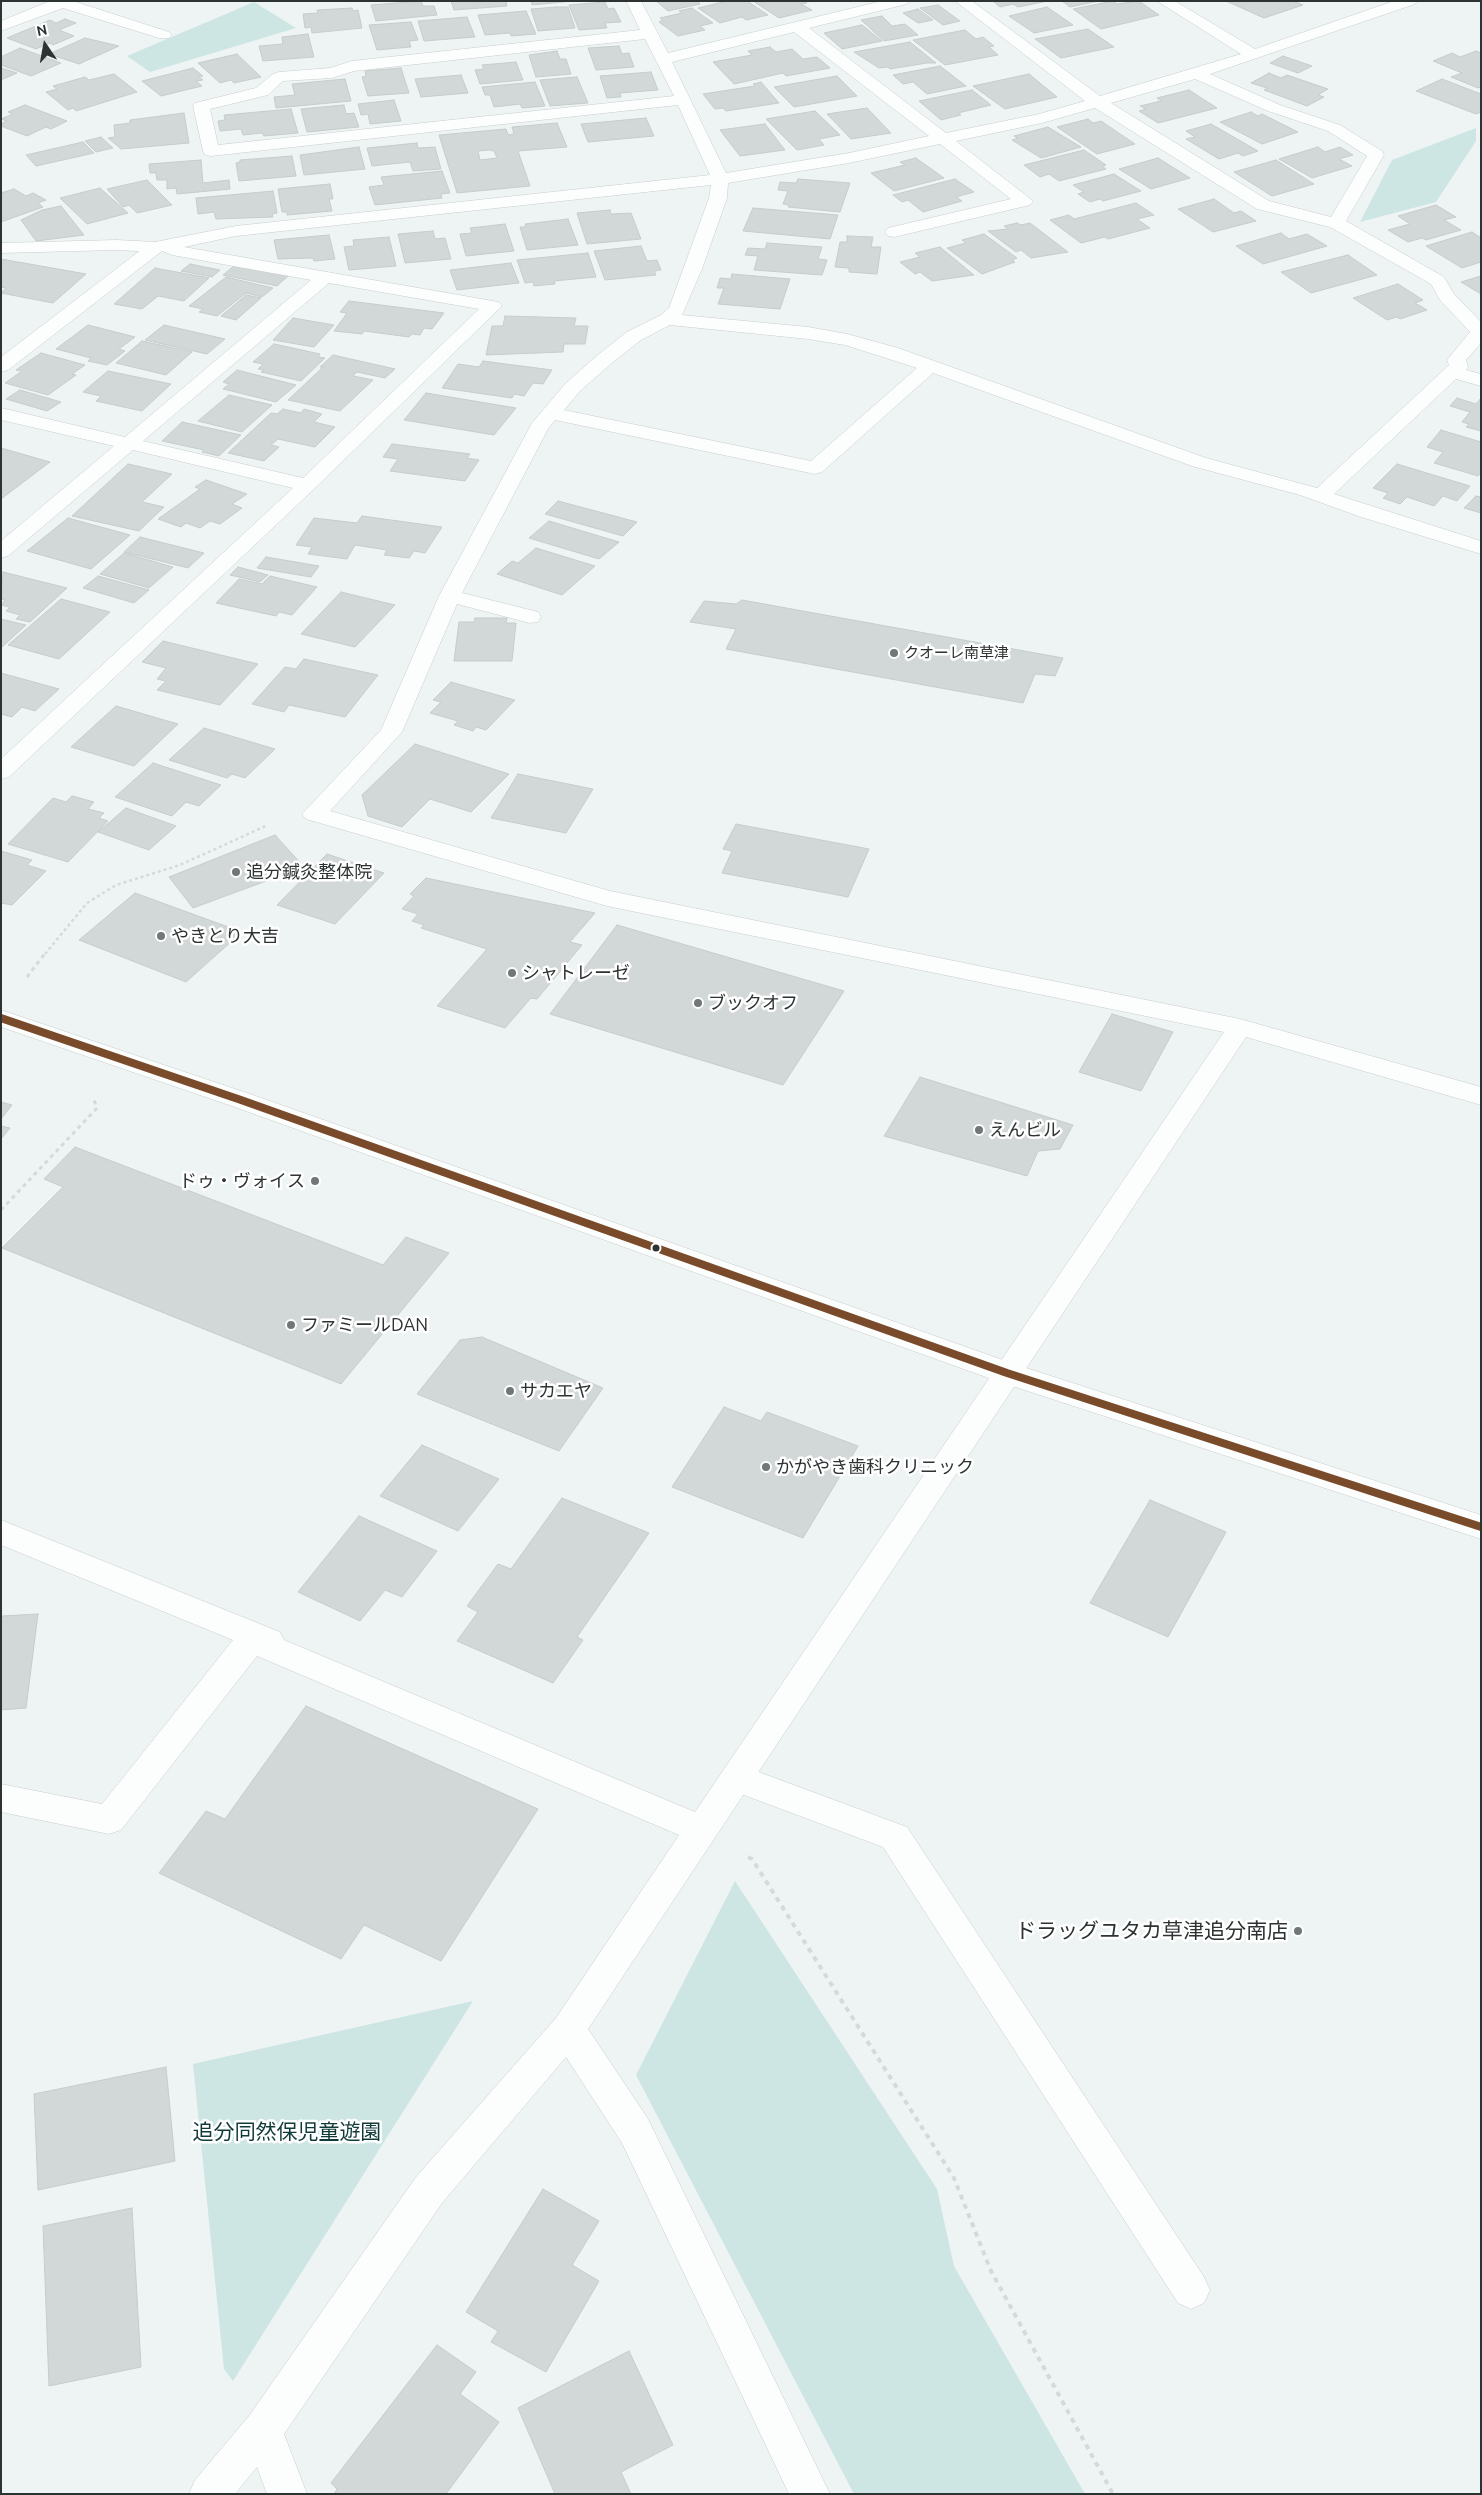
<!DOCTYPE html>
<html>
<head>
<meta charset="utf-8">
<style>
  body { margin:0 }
  #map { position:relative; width:1482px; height:2495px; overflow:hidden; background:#eef4f4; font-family:Ubuntu,sans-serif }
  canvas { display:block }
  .frame { position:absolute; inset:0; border:2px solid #2d3232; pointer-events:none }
  .north { position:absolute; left:20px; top:20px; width:50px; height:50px; -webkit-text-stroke:4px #fff; paint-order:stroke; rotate:348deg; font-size:14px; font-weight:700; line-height:20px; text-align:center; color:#2d3232 }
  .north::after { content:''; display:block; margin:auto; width:18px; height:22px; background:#2d3232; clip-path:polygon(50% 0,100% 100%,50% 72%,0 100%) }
</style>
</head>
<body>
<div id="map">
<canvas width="1482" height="2495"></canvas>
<div class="frame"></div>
<div class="north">N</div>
</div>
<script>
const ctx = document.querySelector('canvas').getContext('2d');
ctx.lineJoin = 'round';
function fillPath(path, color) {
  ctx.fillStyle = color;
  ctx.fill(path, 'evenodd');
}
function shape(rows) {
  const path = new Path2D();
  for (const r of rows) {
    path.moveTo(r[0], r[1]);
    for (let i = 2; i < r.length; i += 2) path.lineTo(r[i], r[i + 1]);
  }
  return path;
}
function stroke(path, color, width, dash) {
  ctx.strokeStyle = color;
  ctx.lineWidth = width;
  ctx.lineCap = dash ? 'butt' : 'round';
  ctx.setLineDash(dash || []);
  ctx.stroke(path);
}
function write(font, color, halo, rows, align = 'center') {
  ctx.font = font + ' Ubuntu,"Noto Sans JP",sans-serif';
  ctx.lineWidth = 5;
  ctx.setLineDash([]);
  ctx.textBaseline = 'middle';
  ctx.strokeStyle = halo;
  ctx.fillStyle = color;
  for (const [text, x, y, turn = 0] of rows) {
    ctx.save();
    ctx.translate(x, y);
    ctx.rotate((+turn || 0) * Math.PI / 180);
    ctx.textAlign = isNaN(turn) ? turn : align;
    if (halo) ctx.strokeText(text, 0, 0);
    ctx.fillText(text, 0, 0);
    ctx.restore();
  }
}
fillPath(shape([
  [254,2,296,28,150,72,127,56],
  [1476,128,1476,141,1436,202,1360,222,1392,160],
  [735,1881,937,2189,954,2266,1085,2494,854,2494,636,2075],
  [473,2001,233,2381,224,2369,193,2064]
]), '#cde5e3');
const building = shape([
  [421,1,423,6,434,6,437,15,376,21,371,5,421,1],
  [451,1,506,1,507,6,454,10,451,1],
  [531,1,573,1,532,5,531,1],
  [656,1,704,1,698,2,700,4,668,11,656,1],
  [727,1,747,1,768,15,746,20,742,17,720,23,698,8,727,1],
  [753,1,805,1,807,3,801,4,812,10,779,18,753,1],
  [993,1,1048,1,1018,7,1013,4,1000,7,993,1],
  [1062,1,1099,1,1070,7,1062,1],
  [1113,1,1117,4,1139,1,1159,15,1101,29,1073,9,1113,1],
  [1226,1,1293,1,1303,5,1264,18,1226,1],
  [605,2,608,9,614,8,621,22,605,23,607,28,579,30,569,5,605,2],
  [938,5,960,21,943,25,920,8,938,5],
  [556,7,568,7,575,28,538,31,531,9,556,7],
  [1047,7,1073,25,1034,33,1009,16,1047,7],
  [352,8,353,11,358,10,362,28,312,33,311,27,305,28,303,14,318,13,317,10,352,8],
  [692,8,713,23,700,26,705,30,678,36,659,22,663,20,660,18,682,13,679,11,692,8],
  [918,9,933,20,918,23,903,13,918,9],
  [526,11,536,34,511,36,510,33,485,35,478,15,526,11],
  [882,16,892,26,905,24,918,35,884,41,861,20,882,16],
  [467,17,475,37,424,41,418,21,467,17],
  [65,19,76,23,59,30,74,36,53,45,50,43,36,49,7,38,50,20,56,23,65,19],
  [411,22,418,40,409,41,411,47,377,50,369,25,411,22],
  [862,25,882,41,842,49,824,33,862,25],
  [1088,29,1114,47,1061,58,1035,39,1088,29],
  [965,30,976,39,983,37,994,46,989,47,998,55,945,65,913,40,965,30],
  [308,34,314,57,263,61,259,46,283,44,282,37,308,34],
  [85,38,119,46,79,64,49,54,85,38],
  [910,42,936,63,927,63,890,69,888,67,879,68,854,52,910,42],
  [619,46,622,54,629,53,634,67,596,70,588,48,619,46],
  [770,47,776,52,792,49,803,59,817,57,830,68,786,76,783,73,734,84,713,62,752,55,748,51,770,47],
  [20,48,61,63,31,76,1,65,1,57,20,48],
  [557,51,560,59,566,59,571,74,536,77,529,55,557,51],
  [1476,51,1481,53,1481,87,1478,88,1451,77,1462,73,1433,61,1452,53,1460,57,1476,51],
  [237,54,261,77,234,83,231,80,220,83,198,63,237,54],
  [1283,56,1312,66,1298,73,1270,63,1283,56],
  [516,62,523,80,480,84,475,70,484,69,482,65,516,62],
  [940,66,966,86,927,94,913,82,903,84,893,75,940,66],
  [1,68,17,73,1,80,1,68],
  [193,68,203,76,199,77,203,80,196,81,202,86,161,96,142,81,193,68],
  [401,68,409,93,368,96,362,77,366,76,365,71,401,68],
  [651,72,658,90,620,93,621,97,607,98,600,76,651,72],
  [1269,73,1281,78,1287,75,1328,89,1318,95,1324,97,1307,106,1264,90,1267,88,1251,83,1269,73],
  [114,74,137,92,76,111,73,108,68,110,46,92,57,89,53,86,85,77,89,80,114,74],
  [1029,74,1057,97,1005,109,973,86,1029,74],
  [461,75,468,93,421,97,415,79,461,75],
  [837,76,857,96,794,107,774,87,837,76],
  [577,77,588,103,550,106,540,80,577,77],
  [345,79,351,101,276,108,274,97,295,95,292,84,345,79],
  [1442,79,1481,94,1481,112,1476,114,1416,91,1442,79],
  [535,82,545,106,522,108,520,104,494,107,490,95,485,95,482,87,535,82],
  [761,82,779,103,726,111,723,108,715,109,703,94,755,86,753,84,761,82],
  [972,90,991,105,958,113,961,115,941,120,919,101,972,90],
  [1189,90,1217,108,1158,123,1139,111,1146,109,1140,106,1161,101,1157,98,1189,90],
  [394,100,401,121,370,124,368,114,361,115,358,104,394,100],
  [25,105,67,121,51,129,46,127,27,136,1,126,1,124,7,121,1,119,13,114,8,112,25,105],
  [344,105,346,114,354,113,359,127,307,132,301,109,344,105],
  [867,108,891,133,851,139,827,114,867,108],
  [291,109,298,133,264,136,262,133,243,135,241,129,220,131,218,121,225,120,224,115,291,109],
  [815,111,840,135,819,139,824,145,797,150,766,119,815,111],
  [1251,112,1258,116,1262,114,1298,132,1262,144,1220,122,1251,112],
  [184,113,189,143,121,149,108,138,115,137,114,125,130,123,130,120,184,113],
  [646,118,654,136,588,142,581,124,646,118],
  [1088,119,1093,123,1101,121,1135,144,1097,154,1057,127,1088,119],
  [557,123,567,147,518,151,530,186,457,193,439,135,506,129,508,135,514,134,512,127,557,123],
  [490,150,494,151,497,158,480,160,478,151,490,150],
  [765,124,785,150,740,156,720,130,765,124],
  [1211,124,1258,151,1243,156,1238,153,1219,159,1186,139,1195,137,1186,131,1211,124],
  [1048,127,1081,147,1041,158,1012,140,1018,138,1014,136,1048,127],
  [101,137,113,148,96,152,85,141,101,137],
  [83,142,94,153,36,166,26,155,83,142],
  [417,143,418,148,435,147,441,169,413,171,410,162,372,166,367,148,417,143],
  [359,147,365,169,304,175,300,155,359,147],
  [1318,147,1325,152,1340,147,1353,155,1339,159,1352,166,1312,178,1279,159,1318,147],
  [1084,150,1106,165,1102,166,1106,169,1059,181,1049,174,1040,177,1024,165,1084,150],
  [292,156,296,176,239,181,236,163,240,162,240,160,292,156],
  [916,158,944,178,894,191,871,173,905,165,900,162,916,158],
  [1158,158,1190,178,1151,189,1119,169,1158,158],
  [201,160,203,183,229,180,230,189,177,194,176,188,167,189,167,180,157,180,156,173,150,173,149,164,201,160],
  [1276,160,1314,184,1272,196,1234,172,1276,160],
  [442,171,450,193,441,194,442,198,375,205,369,187,384,185,381,177,442,171],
  [1114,174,1141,191,1103,201,1100,199,1090,202,1078,194,1084,192,1073,185,1114,174],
  [798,179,850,183,840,212,788,207,789,205,783,204,788,191,778,190,780,182,796,183,798,179],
  [955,179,974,192,956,197,962,201,923,212,908,200,902,202,893,195,955,179],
  [147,180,172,205,137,213,129,205,123,207,107,189,147,180],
  [330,184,333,199,329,199,332,211,287,215,287,212,282,212,278,189,330,184],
  [100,188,128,213,87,224,60,198,100,188],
  [14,189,26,196,33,193,46,200,38,203,43,207,1,222,1,193,14,189],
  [273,191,277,213,272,214,273,217,216,219,214,212,198,214,196,198,273,191],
  [1214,199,1234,213,1241,211,1256,221,1213,232,1178,209,1214,199],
  [1136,203,1154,215,1137,219,1150,228,1108,239,1105,237,1081,243,1050,220,1069,215,1074,219,1136,203],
  [1436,205,1456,217,1444,220,1461,230,1426,240,1422,238,1408,242,1388,230,1410,224,1398,216,1436,205],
  [61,206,84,235,36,241,21,220,42,210,61,206],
  [753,208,838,215,830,239,743,231,753,208],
  [610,210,611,214,631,213,641,239,587,244,577,213,610,210],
  [568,219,578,245,527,250,520,227,526,227,525,224,568,219],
  [1017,223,1021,225,1030,223,1068,252,1031,258,1021,250,1016,252,988,231,1008,229,1004,226,1017,223],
  [505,224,514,251,466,256,460,234,472,233,470,228,505,224],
  [433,231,435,239,445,238,451,259,405,263,398,234,433,231],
  [1472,232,1481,238,1481,262,1462,268,1426,246,1472,232],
  [1281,233,1289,239,1307,234,1327,246,1263,264,1236,246,1281,233],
  [984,234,1017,258,1012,260,1015,262,982,274,947,248,966,243,962,240,984,234],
  [329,235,335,259,314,261,313,258,278,259,274,240,329,235],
  [847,236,873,237,871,247,881,247,877,274,849,272,849,268,835,267,840,242,847,242,847,236],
  [389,237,396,266,349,270,344,247,354,246,353,240,389,237],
  [767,243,822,247,818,259,827,260,822,275,754,270,758,256,745,255,748,248,765,249,767,243],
  [641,246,647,261,657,260,661,270,654,271,656,275,605,280,594,251,641,246],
  [940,247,974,275,932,281,920,272,915,274,900,262,920,257,915,253,940,247],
  [588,253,596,277,554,281,555,284,534,286,533,282,525,283,517,260,588,253],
  [1348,255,1377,275,1311,293,1281,272,1348,255],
  [1,259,86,274,53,303,1,293,6,288,1,287,1,259],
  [511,263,519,283,457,290,450,270,511,263],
  [190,264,220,270,212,277,181,271,190,264],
  [235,265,288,276,277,286,223,275,235,265],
  [155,268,209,278,184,301,158,296,142,309,114,304,155,268],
  [732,274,790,279,780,309,718,304,724,288,717,288,720,278,731,279,732,274],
  [1481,276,1481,294,1461,282,1481,276],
  [226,277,273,288,262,297,246,293,217,316,199,312,203,309,189,306,226,277],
  [1398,284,1423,300,1415,303,1427,310,1400,319,1397,317,1387,320,1353,298,1398,284],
  [246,295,261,298,236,320,221,316,246,295],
  [349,301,444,313,432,329,424,328,420,335,412,334,409,337,364,331,362,334,334,331,347,313,340,312,349,301],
  [505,316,576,318,574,326,588,326,585,344,564,344,563,352,486,355,492,326,503,326,505,316],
  [293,318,334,325,314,347,273,340,293,318],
  [88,325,135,337,119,349,125,351,107,365,88,361,91,358,56,349,88,325],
  [164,325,225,339,207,354,145,340,164,325],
  [142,341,192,352,166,375,116,363,142,341],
  [274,344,320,354,318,357,325,358,301,381,261,372,264,370,258,369,263,364,253,362,274,344],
  [41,353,85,365,72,374,76,375,48,395,5,383,22,371,16,370,41,353],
  [333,355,395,369,385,378,357,372,353,376,373,380,340,411,288,400,323,367,320,367,333,355],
  [483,361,552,370,543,384,533,383,524,396,514,394,512,398,442,388,458,364,479,367,483,361],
  [237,370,296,385,276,402,223,389,229,384,223,382,237,370],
  [108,371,171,384,142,411,96,401,101,396,83,392,108,371],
  [20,390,61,402,47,411,6,399,20,390],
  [426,393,516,408,494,435,404,420,426,393],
  [229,395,272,405,242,432,198,421,229,395],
  [1457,398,1476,404,1481,398,1481,431,1466,427,1469,424,1462,422,1470,412,1450,406,1457,398],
  [283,409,301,413,304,409,322,414,314,422,335,427,315,447,278,439,271,445,279,447,264,461,228,453,271,413,277,414,283,409],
  [182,422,241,435,219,456,202,452,204,450,162,441,182,422],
  [1441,430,1481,442,1481,473,1478,476,1434,463,1443,452,1427,447,1441,430],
  [392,444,470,454,467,458,479,460,465,481,390,471,398,459,383,457,392,444],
  [1,448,50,462,1,499,1,448],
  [128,464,172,474,142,502,164,507,139,531,72,516,128,464],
  [1397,464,1470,486,1457,501,1443,496,1434,506,1407,497,1400,504,1383,498,1388,493,1373,488,1397,464],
  [206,480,247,494,232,504,242,508,220,524,210,521,200,528,186,523,181,527,158,519,200,489,195,487,206,480],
  [1476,496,1481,497,1481,513,1464,508,1476,496],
  [558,501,637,522,623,536,545,514,558,501],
  [362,516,442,527,425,553,414,551,409,558,384,555,387,550,355,545,347,559,308,554,312,547,296,545,314,518,357,523,362,516],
  [68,518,130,535,91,569,27,551,68,518],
  [549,521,619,542,599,559,529,538,549,521],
  [140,537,204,553,188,568,124,552,140,537],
  [536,548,595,566,562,595,497,574,512,561,518,563,536,548],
  [124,553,173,567,149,588,100,574,124,553],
  [266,557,319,566,311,577,257,568,266,557],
  [238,567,268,575,260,582,230,575,238,567],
  [3,572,67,588,30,622,16,619,20,615,6,611,10,607,1,605,5,600,1,599,3,572],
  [98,576,149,590,134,603,83,588,98,576],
  [270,576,317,587,292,615,279,612,276,616,216,603,239,579,262,584,270,576],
  [341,592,395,605,355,647,301,634,341,592],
  [61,599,110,612,59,659,8,645,61,599],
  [742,600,1063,658,1055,676,1035,674,1023,703,726,649,736,629,690,622,704,601,736,604,742,600],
  [475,618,507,618,506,623,516,623,512,661,454,661,459,622,474,622,475,618],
  [1,619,26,625,1,648,1,619],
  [163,641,258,664,220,705,157,690,166,681,157,679,166,668,142,662,163,641],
  [304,659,378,675,345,717,289,705,284,712,252,704,285,667,296,669,304,659],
  [1,673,59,689,35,711,22,707,12,717,1,714,1,673],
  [451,682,515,700,486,730,476,727,473,731,454,725,458,721,430,713,441,702,433,700,451,682],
  [116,706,178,724,134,766,71,747,116,706],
  [204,728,275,749,245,778,232,774,227,778,169,760,204,728],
  [415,744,509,774,471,812,430,799,402,827,368,816,362,795,415,744],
  [153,763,221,785,199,806,186,802,172,816,115,797,153,763],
  [518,774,593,789,566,833,491,818,518,774],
  [72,796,94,802,88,809,104,813,99,818,108,821,68,862,8,844,53,798,66,802,72,796],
  [126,808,176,826,149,850,98,832,126,808],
  [736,824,869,849,848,897,722,873,732,851,723,849,736,824],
  [275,835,304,867,193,908,169,877,275,835],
  [1,851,32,860,27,865,46,871,12,905,1,903,1,851],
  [327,854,384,873,335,924,277,905,327,854],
  [426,878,595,913,570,942,582,945,537,999,531,998,505,1028,437,1006,487,949,421,928,424,925,412,921,418,914,402,909,414,896,410,894,426,878],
  [135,893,242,932,186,982,79,940,135,893],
  [617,925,844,991,783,1085,550,1014,617,925],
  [1112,1014,1173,1032,1141,1091,1079,1072,1112,1014],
  [920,1077,1073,1125,1060,1149,1038,1151,1027,1176,884,1136,920,1077],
  [1,1102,12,1105,1,1119,1,1102],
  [1,1126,10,1128,1,1139,1,1126],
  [75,1147,383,1265,406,1237,449,1253,341,1384,2,1248,63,1187,44,1179,75,1147],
  [482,1337,603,1388,559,1451,417,1394,460,1340,482,1337],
  [724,1407,761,1421,767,1412,858,1446,803,1538,672,1487,724,1407],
  [422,1445,499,1479,458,1531,380,1496,422,1445],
  [562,1498,649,1533,577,1637,583,1640,553,1683,457,1641,478,1612,467,1606,498,1564,511,1569,562,1498],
  [1150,1500,1226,1532,1168,1637,1090,1603,1150,1500],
  [359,1516,437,1551,402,1597,385,1590,360,1621,298,1592,359,1516],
  [38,1614,26,1708,1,1710,1,1616,38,1614],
  [306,1706,538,1809,441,1961,364,1925,341,1959,159,1873,206,1811,225,1819,306,1706],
  [166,2067,175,2161,38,2190,34,2094,166,2067],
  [543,2189,599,2221,572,2265,599,2281,546,2372,491,2342,498,2331,466,2312,543,2189],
  [132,2208,141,2367,49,2386,43,2226,132,2208],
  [437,2345,476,2372,460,2394,499,2422,446,2494,334,2494,337,2489,331,2483,437,2345],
  [629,2351,673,2445,621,2472,631,2494,555,2494,518,2408,629,2351]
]);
fillPath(building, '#d2d7d7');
stroke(building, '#c6cbcb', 1);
const service = shape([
  [116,240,156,242,162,243,165,247,162,251,156,252,116,250,1,253,1,243,116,240],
  [737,1764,907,1827,1204,2277,1210,2290,1204,2303,1191,2309,1178,2303,883,1847,725,1788,721,1778,725,1768,737,1764]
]);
const minor = shape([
  [50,1,73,1,169,32,172,35,169,38,159,38,63,8,1,31,1,21,50,1],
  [626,1,641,1,668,53,882,1,909,1,907,4,809,28,946,133,1039,114,1085,101,955,1,972,1,1100,96,1241,54,1157,1,1175,1,1255,49,1394,1,1417,1,1415,4,1210,74,1280,105,1340,125,1382,151,1384,155,1346,221,1444,277,1454,294,1481,322,1481,343,1466,360,1468,367,1466,370,1481,374,1481,386,1456,379,1334,494,1481,541,1481,554,1358,516,1300,495,1192,466,933,373,822,472,815,474,555,420,548,429,462,593,538,612,541,617,538,622,530,623,457,604,402,732,330,811,610,891,1240,1019,1481,1087,1481,1105,1246,1037,588,2029,648,2119,830,2494,789,2494,622,2143,566,2057,442,2203,284,2434,307,2494,267,2494,257,2467,235,2494,189,2494,195,2480,249,2416,416,2177,556,2018,679,1835,257,1656,121,1830,109,1834,1,1812,1,1784,102,1804,233,1640,1,1545,1,1520,280,1632,284,1640,695,1812,1224,1032,607,906,306,819,302,814,381,730,439,596,532,423,566,383,599,354,627,332,661,315,669,308,709,198,711,185,236,236,184,247,493,301,499,302,502,306,314,489,9,777,1,779,1,759,293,488,133,450,8,556,1,558,1,541,114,446,1,420,1,408,125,437,311,280,172,255,162,251,8,370,1,372,1,357,150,243,236,226,710,175,678,105,211,156,205,155,203,151,193,106,195,103,256,88,273,74,279,72,330,68,352,61,640,30,626,1],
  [794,32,929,136,849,153,726,173,672,62,794,32],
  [645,39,674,96,218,145,210,109,268,95,283,81,332,78,354,71,645,39],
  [1195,79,1268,111,1328,131,1367,156,1331,217,1269,201,1111,103,1195,79],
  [1095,108,1257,209,1330,227,1431,284,1440,300,1470,332,1447,360,1449,365,1317,488,1206,458,898,348,847,334,808,327,682,315,702,269,727,198,728,183,849,163,940,144,1011,199,888,228,885,232,888,236,894,237,1030,205,1033,201,956,141,1042,123,1095,108],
  [329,283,479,309,303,478,143,441,329,283],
  [670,325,808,339,845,345,917,368,811,461,564,410,580,391,613,362,641,340,670,325]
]);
const tertiary = shape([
  [1,1010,250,1094,1017,1365,1481,1515,1481,1539,997,1381,232,1106,1,1027,1,1010]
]);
stroke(service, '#c8cdcc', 1);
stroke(minor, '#c8cdcc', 1);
stroke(tertiary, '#c8cdcc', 1);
stroke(shape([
  [45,954,87,903,116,885,180,865,268,825]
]), '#d6d9d9', 2.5, [3, 3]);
stroke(shape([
  [27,977,46,952],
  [1,1210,97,1108,94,1100]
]), '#d6d9d9', 3, [4, 4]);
stroke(shape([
  [748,1857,752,1859,954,2178,991,2271,1113,2494]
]), '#d6d9d9', 4, [5, 5]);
fillPath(service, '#fcfdfd');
fillPath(minor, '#fcfdfd');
fillPath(tertiary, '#fcfdfd');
stroke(shape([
  [1,1018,241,1100,1007,1373,1481,1527]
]), '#7a4b2a', 8);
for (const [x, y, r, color] of [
  [894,653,5,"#717676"],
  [236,872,5,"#717676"],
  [161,936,5,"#717676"],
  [512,973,5,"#717676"],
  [698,1003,5,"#717676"],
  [979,1130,5,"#717676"],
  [315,1181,5,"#717676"],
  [656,1248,4.5,"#2d3232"],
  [291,1325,5,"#717676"],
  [510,1391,5,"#717676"],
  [766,1467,5,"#717676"],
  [1298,1931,5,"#717676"]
]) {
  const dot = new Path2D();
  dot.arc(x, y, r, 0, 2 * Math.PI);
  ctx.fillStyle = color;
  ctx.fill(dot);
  stroke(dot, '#fff', 2);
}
write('15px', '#2d3232', '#fff', [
  ["クオーレ南草津",904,653]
], 'left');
write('18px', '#2d3232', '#fff', [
  ["追分鍼灸整体院",246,872],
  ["やきとり大吉",171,936],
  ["シャトレーゼ",522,973],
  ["ブックオフ",708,1003],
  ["えんビル",989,1130],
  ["ドゥ・ヴォイス",305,1181,"right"],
  ["ファミールDAN",301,1325],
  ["サカエヤ",520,1391],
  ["かがやき歯科クリニック",776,1467]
], 'left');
write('21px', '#2d3232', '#fff', [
  ["ドラッグユタカ草津追分南店",1288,1931]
], 'right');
write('21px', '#103b39', '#fff', [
  ["追分同然保児童遊園",287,2132]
]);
</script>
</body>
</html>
